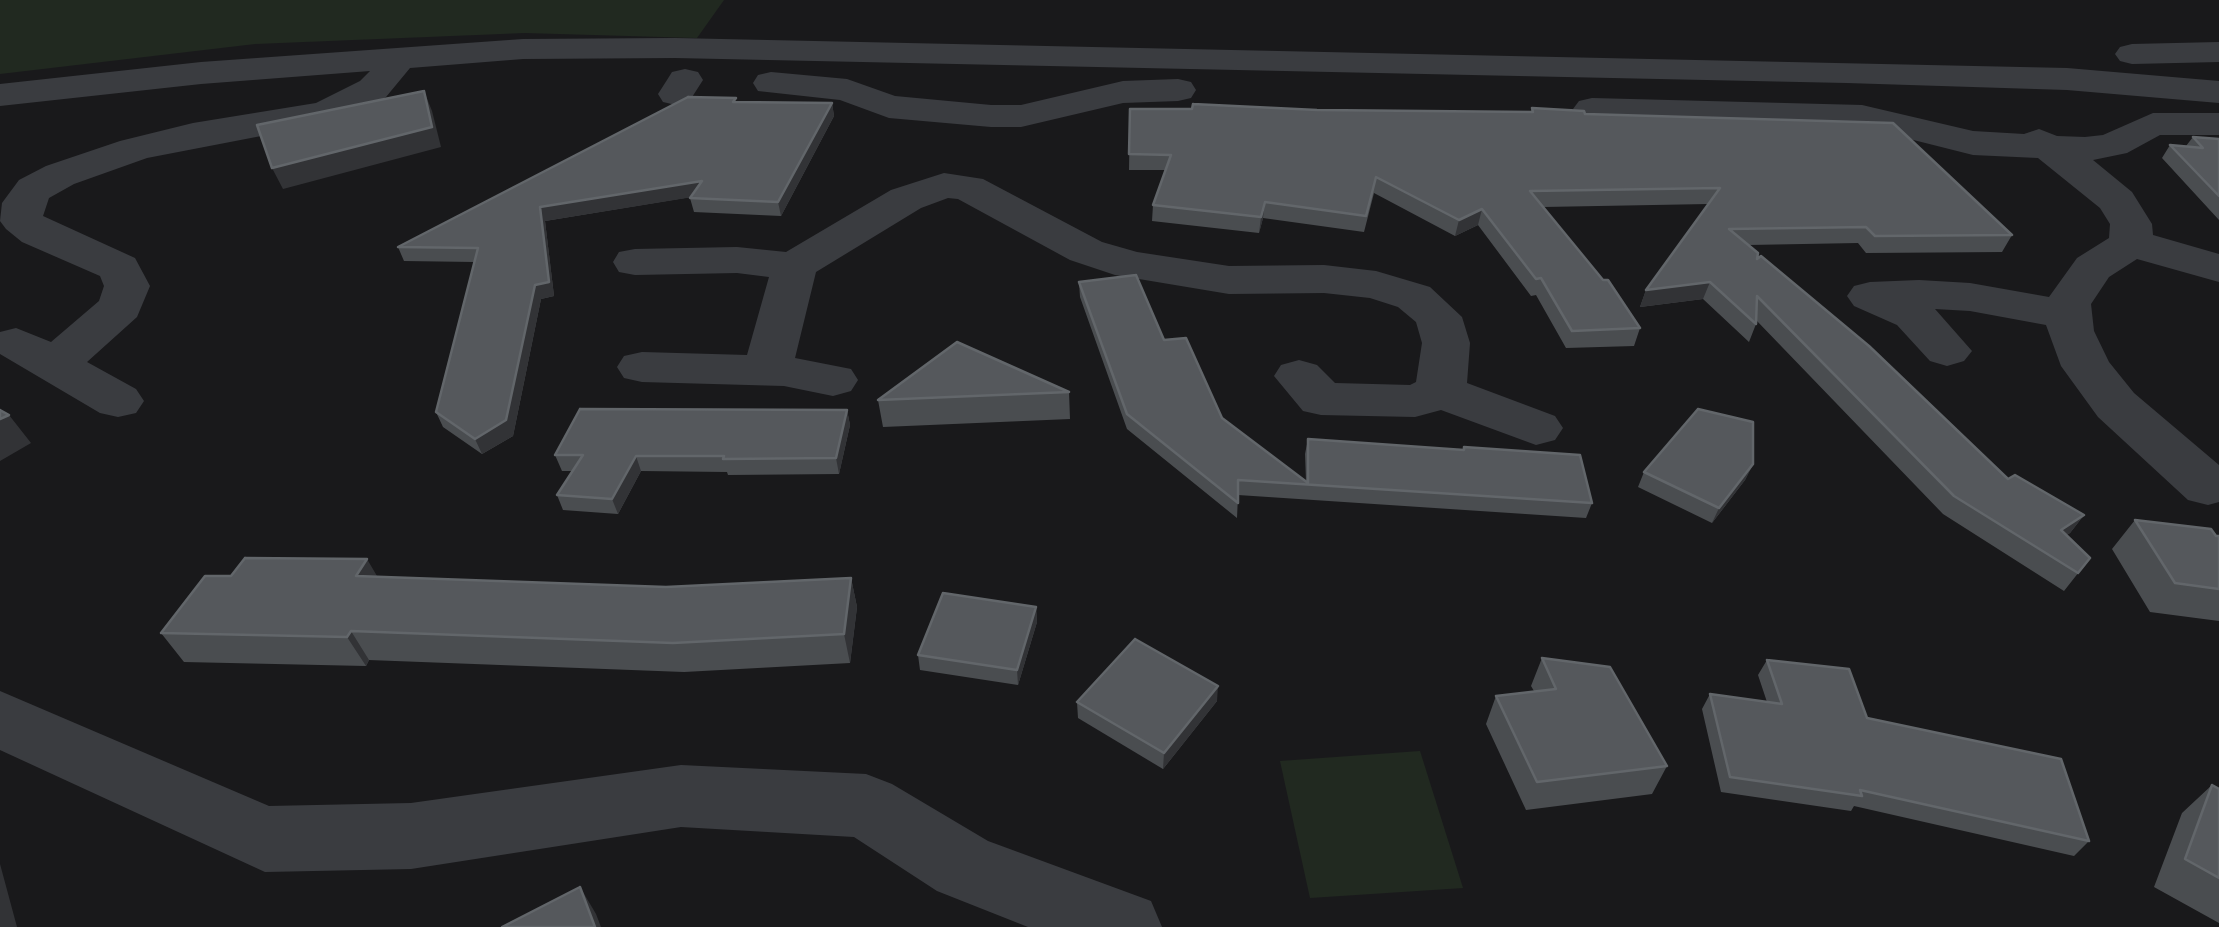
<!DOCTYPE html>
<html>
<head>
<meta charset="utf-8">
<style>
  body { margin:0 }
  canvas { display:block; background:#19191b }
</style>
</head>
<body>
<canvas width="2219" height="927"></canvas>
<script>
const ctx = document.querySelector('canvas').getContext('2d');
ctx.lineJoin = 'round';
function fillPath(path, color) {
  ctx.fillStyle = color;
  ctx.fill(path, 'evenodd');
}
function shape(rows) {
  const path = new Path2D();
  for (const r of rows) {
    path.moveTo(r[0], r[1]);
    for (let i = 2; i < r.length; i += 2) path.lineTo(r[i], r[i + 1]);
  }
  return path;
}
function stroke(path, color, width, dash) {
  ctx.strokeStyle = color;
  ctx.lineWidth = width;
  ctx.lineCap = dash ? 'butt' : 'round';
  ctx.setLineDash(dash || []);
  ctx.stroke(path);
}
fillPath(shape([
  [0,0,724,0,697,38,525,33,255,44,0,74],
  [1420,751,1463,888,1310,898,1280,761]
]), '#212920');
fillPath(shape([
  [675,38,2067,68,2219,81,2219,103,2067,90,1847,83,675,58,523,59,410,68,386,97,339,121,147,158,74,184,49,198,43,216,135,258,150,286,137,317,87,362,136,389,144,401,136,413,118,417,100,413,0,354,0,332,16,328,51,342,99,301,104,286,100,276,22,242,6,229,0,221,2,203,19,180,46,166,120,141,193,123,316,103,360,81,370,71,201,84,0,106,0,84,201,62,523,39,675,38],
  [2219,42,2219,62,2132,64,2120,61,2115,54,2120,47,2132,44,2219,42],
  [685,69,698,72,703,80,694,94,689,102,676,105,663,102,658,94,667,80,672,72,685,69],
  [771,72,847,79,895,96,991,105,1021,105,1123,81,1178,79,1191,82,1196,90,1191,98,1178,101,1123,103,1021,127,991,127,889,118,840,100,758,91,753,83,758,75,771,72],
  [1592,98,1862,105,1973,131,2024,134,2039,129,2057,136,2085,137,2103,135,2153,113,2219,113,2219,135,2160,135,2127,153,2093,160,2132,192,2152,224,2153,235,2219,254,2219,282,2137,259,2109,277,2091,304,2094,331,2109,362,2134,393,2219,465,2219,502,2208,505,2188,500,2098,417,2061,366,2046,325,1970,311,1935,309,1972,351,1964,361,1947,366,1930,361,1897,325,1854,306,1847,296,1854,286,1870,282,1919,280,1970,283,2049,297,2077,258,2109,238,2110,224,2100,208,2038,158,1973,155,1862,127,1579,117,1573,109,1579,101,1592,98],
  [944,173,983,179,1102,242,1137,252,1229,266,1324,265,1376,271,1430,287,1462,317,1470,343,1467,383,1555,416,1563,428,1555,440,1536,445,1441,410,1415,417,1321,415,1303,411,1274,376,1281,365,1299,360,1317,365,1335,383,1410,385,1416,382,1422,343,1416,322,1398,307,1370,298,1324,293,1229,294,1115,275,1070,260,958,199,948,198,921,208,816,272,795,358,851,369,858,380,851,391,833,396,784,386,642,382,624,378,617,367,624,356,642,352,747,355,769,277,737,273,635,275,619,272,613,262,619,252,635,249,737,247,786,252,891,190,944,173],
  [0,691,269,806,411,803,681,765,866,774,892,784,988,841,1151,901,1162,927,1028,927,937,891,854,837,681,827,411,869,265,872,0,750,0,691]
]), '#3a3c40');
fillPath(shape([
  [737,102,832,103,834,116,781,216,694,212,690,198,691,197,545,221,554,296,541,299,513,436,482,454,443,427,436,412,475,262,404,261,398,247],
  [1532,108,1585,114,2012,235,2002,252,1866,253,1858,243,1748,245,1757,259,2008,479,2084,515,2070,533,2066,535,2090,558,2064,591,1943,514,1756,320,1756,324,1749,342,1703,299,1640,307,1646,290,1708,204,1543,207,1640,328,1634,346,1566,348,1536,295,1531,296,1478,225,1455,236,1374,193,1364,232,1263,218,1259,233,1152,221,1153,205,1165,170,1129,170,1130,109,1531,112],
  [2193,137,2219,139,2219,220,2162,158,2170,145,2186,146],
  [1079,282,1164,340,1222,418,1306,481,1305,454,1308,439,1463,450,1464,447,1592,503,1586,518,1238,495,1237,518,1127,429,1080,297],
  [1069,392,1070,419,883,427,878,400],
  [847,410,850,425,839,474,728,475,727,472,641,471,618,514,563,510,557,495,573,471,562,471,555,455],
  [1753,464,1745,480,1712,523,1638,487,1644,472],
  [2135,520,2219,536,2219,621,2150,612,2112,549],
  [377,577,666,587,851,578,857,607,850,663,684,672,369,660,366,666,184,662,161,633],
  [1036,607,1037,622,1018,685,920,670,918,655],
  [1542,658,1667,766,1652,794,1526,810,1486,724,1496,696,1534,691,1531,686],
  [1767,660,1867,718,2089,841,2074,856,1854,806,1851,811,1721,792,1702,709,1710,694,1767,702,1758,675],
  [1217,701,1163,769,1078,718,1077,702],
  [2212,785,2219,789,2219,923,2154,887,2182,813]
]), '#4a4d50');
fillPath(shape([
  [424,91,432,111,441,147,283,189,272,168],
  [832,103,834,116,781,216,778,202],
  [702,181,705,195,545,221,554,296,541,299,513,436,482,454,475,439,540,207],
  [1265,202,1263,218,1259,233,1261,217],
  [1482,209,1478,225,1455,236,1459,220],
  [1710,282,1703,299,1640,307,1646,290],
  [847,410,850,425,839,474,836,458],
  [9,415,31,443,0,461,0,419],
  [636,456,641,471,618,514,612,499],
  [1753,464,1745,480,1712,523,1719,508],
  [2084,515,2070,533,2047,548,2061,530],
  [367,559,384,588,356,576],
  [851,578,857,607,850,663,844,634],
  [1036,607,1037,622,1018,685,1017,670],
  [351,631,369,660,366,666,347,637],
  [1218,686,1217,701,1163,769,1164,753],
  [0,864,17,927,0,927],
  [580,887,596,914,601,927,595,927]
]), '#323336');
const building = shape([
  [424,91,432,127,272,168,257,125,424,91],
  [688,97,736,98,733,102,832,103,778,202,690,198,702,181,540,207,549,282,535,285,506,420,475,439,436,412,478,248,398,247,688,97],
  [1193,104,1317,110,1533,112,1532,108,1584,111,1585,114,1893,123,2012,235,1875,236,1866,227,1729,229,1758,253,1757,259,1761,256,1869,346,2008,479,2015,475,2084,515,2061,530,2090,558,2078,573,1954,496,1757,296,1756,324,1710,282,1646,290,1720,188,1530,191,1603,280,1608,280,1640,328,1572,331,1541,278,1536,279,1482,209,1459,220,1376,177,1366,216,1265,202,1261,217,1153,205,1171,155,1129,154,1130,109,1192,109,1193,104],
  [2193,137,2219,139,2219,196,2170,145,2203,148,2193,137],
  [1136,275,1164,340,1186,338,1222,418,1308,483,1308,439,1464,450,1464,447,1580,455,1592,503,1238,480,1238,503,1127,414,1079,282,1136,275],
  [957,342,1069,392,878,400,957,342],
  [580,409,847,410,836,458,723,459,724,456,636,456,612,499,557,495,583,455,555,455,580,409],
  [1698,409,1753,422,1753,464,1719,508,1644,472,1698,409],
  [0,410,9,415,0,419,0,410],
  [2135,520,2211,529,2216,536,2219,536,2219,589,2175,583,2135,520],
  [245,558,367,559,356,576,666,587,851,578,844,634,673,643,351,631,347,637,161,633,205,576,231,576,245,558],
  [943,593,1036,607,1017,670,918,655,943,593],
  [1135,639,1218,686,1164,753,1077,702,1135,639],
  [1542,658,1610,667,1667,766,1537,782,1496,696,1556,689,1542,658],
  [1767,660,1849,669,1867,718,2061,759,2089,841,1860,790,1862,796,1730,777,1710,694,1782,704,1767,660],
  [2212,785,2219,789,2219,878,2185,859,2212,785],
  [580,887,595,927,502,927,580,887]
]);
fillPath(building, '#55585c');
stroke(building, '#62666a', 2.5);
</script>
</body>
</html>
